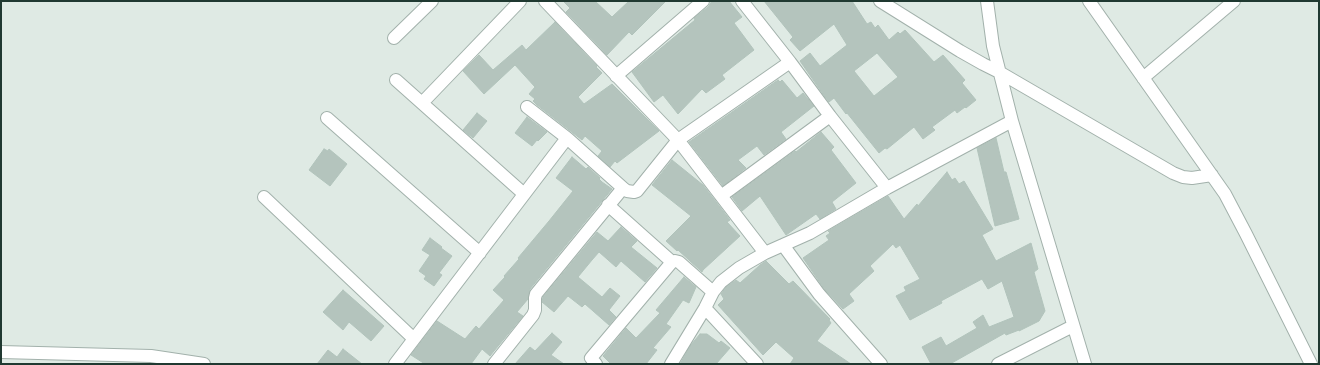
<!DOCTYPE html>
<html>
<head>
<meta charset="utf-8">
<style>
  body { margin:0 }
  #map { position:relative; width:1320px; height:365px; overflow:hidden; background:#dfeae4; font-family:"Asap Condensed",sans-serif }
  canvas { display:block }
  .frame { position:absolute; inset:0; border:2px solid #203931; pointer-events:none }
</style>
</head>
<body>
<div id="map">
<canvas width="1320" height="365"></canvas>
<div class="frame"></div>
</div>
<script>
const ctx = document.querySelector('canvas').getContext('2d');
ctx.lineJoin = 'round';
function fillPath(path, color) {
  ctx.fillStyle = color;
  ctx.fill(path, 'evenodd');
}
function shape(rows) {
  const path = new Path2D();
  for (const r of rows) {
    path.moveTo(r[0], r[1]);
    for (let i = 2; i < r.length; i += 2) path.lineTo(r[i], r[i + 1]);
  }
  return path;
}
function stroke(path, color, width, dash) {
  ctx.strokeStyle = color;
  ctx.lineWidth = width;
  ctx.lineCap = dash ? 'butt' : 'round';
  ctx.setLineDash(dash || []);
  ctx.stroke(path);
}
const building = shape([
  [563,1,595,1,612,17,629,1,666,1,632,35,629,32,607,55,566,12,570,8,563,1],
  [712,1,729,1,742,17,734,23,754,50,722,75,725,79,706,93,702,89,678,114,663,95,654,102,632,72,695,20,694,18,708,7,712,1],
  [764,1,852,1,867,24,871,22,875,28,878,25,889,40,898,32,900,34,905,30,934,62,943,55,965,80,962,83,976,100,966,108,965,107,957,113,955,110,932,127,935,130,923,139,914,127,887,149,885,148,879,153,847,113,846,114,834,98,829,102,825,97,800,61,810,53,820,66,847,45,834,24,800,51,790,40,793,37,764,1],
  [877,53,898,77,874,96,854,71,877,53],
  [555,22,597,66,596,67,602,73,578,97,584,104,612,84,659,131,617,163,615,161,610,167,598,156,602,151,585,136,582,140,537,105,533,101,535,99,529,94,535,87,515,65,484,94,463,71,479,55,493,70,522,45,526,50,555,22],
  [778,80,780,82,782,80,797,98,803,93,814,106,781,132,786,139,764,155,757,146,738,160,746,168,723,186,689,142,778,80],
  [477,113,487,121,473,138,463,130,477,113],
  [527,117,547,132,538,141,537,140,532,146,515,133,527,117],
  [821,132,834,147,831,150,856,183,832,202,836,209,820,219,816,214,786,235,760,196,742,211,732,197,795,151,796,152,821,132],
  [996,138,1004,172,1006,172,1019,219,995,226,977,148,996,138],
  [324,149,328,151,329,149,347,164,330,186,309,170,324,149],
  [572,157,586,169,588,167,600,178,599,179,602,182,612,189,530,289,528,299,517,312,523,316,494,351,490,356,482,349,471,364,425,364,411,355,437,321,465,339,476,326,479,329,504,300,493,290,505,277,504,276,519,259,518,258,549,221,573,191,556,178,572,157],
  [672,160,703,185,730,220,727,222,740,236,703,270,702,272,678,250,677,251,666,241,691,216,652,185,672,160],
  [947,172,952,180,955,178,959,184,964,181,993,229,982,235,996,261,1031,243,1038,269,1034,272,1045,311,1039,321,1019,331,1019,330,1006,335,1005,333,950,364,931,364,922,347,941,337,946,346,977,328,973,322,983,315,989,327,1014,317,1002,281,988,289,982,279,941,301,942,303,910,320,896,296,906,291,904,287,920,279,900,245,896,248,893,244,870,266,874,271,849,294,854,301,843,309,825,290,803,258,829,240,826,236,830,233,828,231,888,196,904,219,917,204,918,206,947,172],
  [621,227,637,241,631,247,657,268,645,282,621,261,616,267,599,252,592,260,578,277,602,297,610,288,620,296,609,310,616,317,609,325,585,304,582,307,568,296,554,312,542,302,543,297,597,232,608,241,621,227],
  [430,238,442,247,441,248,452,256,439,273,442,275,434,286,424,279,426,276,419,271,430,255,422,250,430,238],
  [766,261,789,284,793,281,830,319,829,320,831,323,817,341,851,364,790,364,794,358,776,342,763,355,718,305,724,299,721,294,726,287,736,280,740,283,760,265,766,261],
  [684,277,696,287,689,303,683,300,666,324,671,327,653,348,657,350,646,364,611,364,603,356,626,328,636,338,660,313,656,310,684,277],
  [343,290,384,326,371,341,349,322,343,330,323,312,343,290],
  [552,333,562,342,551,355,564,364,515,364,530,347,535,351,552,333],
  [700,334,707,334,719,343,721,341,730,348,716,364,680,364,690,346,700,334],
  [343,349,362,364,317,364,328,350,337,357,343,349]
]);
fillPath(building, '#b4c4bd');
stroke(building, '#b1c3bb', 1);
const street = shape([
  [545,1,678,140,765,253],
  [742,1,790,62,830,116,887,188],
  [880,1,960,51,983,64,999,72,1173,173,1183,177,1192,178,1212,175],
  [987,1,993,46,1012,121,1085,364],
  [1089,1,1225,194,1246,234,1311,364],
  [394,38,432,1],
  [616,76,703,1],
  [1143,78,1234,1],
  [396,80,524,194],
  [422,103,520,1],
  [527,107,567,138,623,188,627,191,634,192,637,191,678,140,790,62],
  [327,118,480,253],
  [721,196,830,116],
  [264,197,414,339],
  [608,205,672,262],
  [783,245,819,294,881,364],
  [705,308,757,364],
  [1,352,151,356,204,364],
  [395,364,567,138],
  [494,364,533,315,535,310,535,298,536,294,623,188],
  [596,364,591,358,672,262,675,261,679,262,713,292],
  [671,364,705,308,713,292,721,282,739,268,765,253,810,233,887,188,1012,121],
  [998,364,1073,326]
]);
stroke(street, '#a2b1ab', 14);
stroke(street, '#fff', 12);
</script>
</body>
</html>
